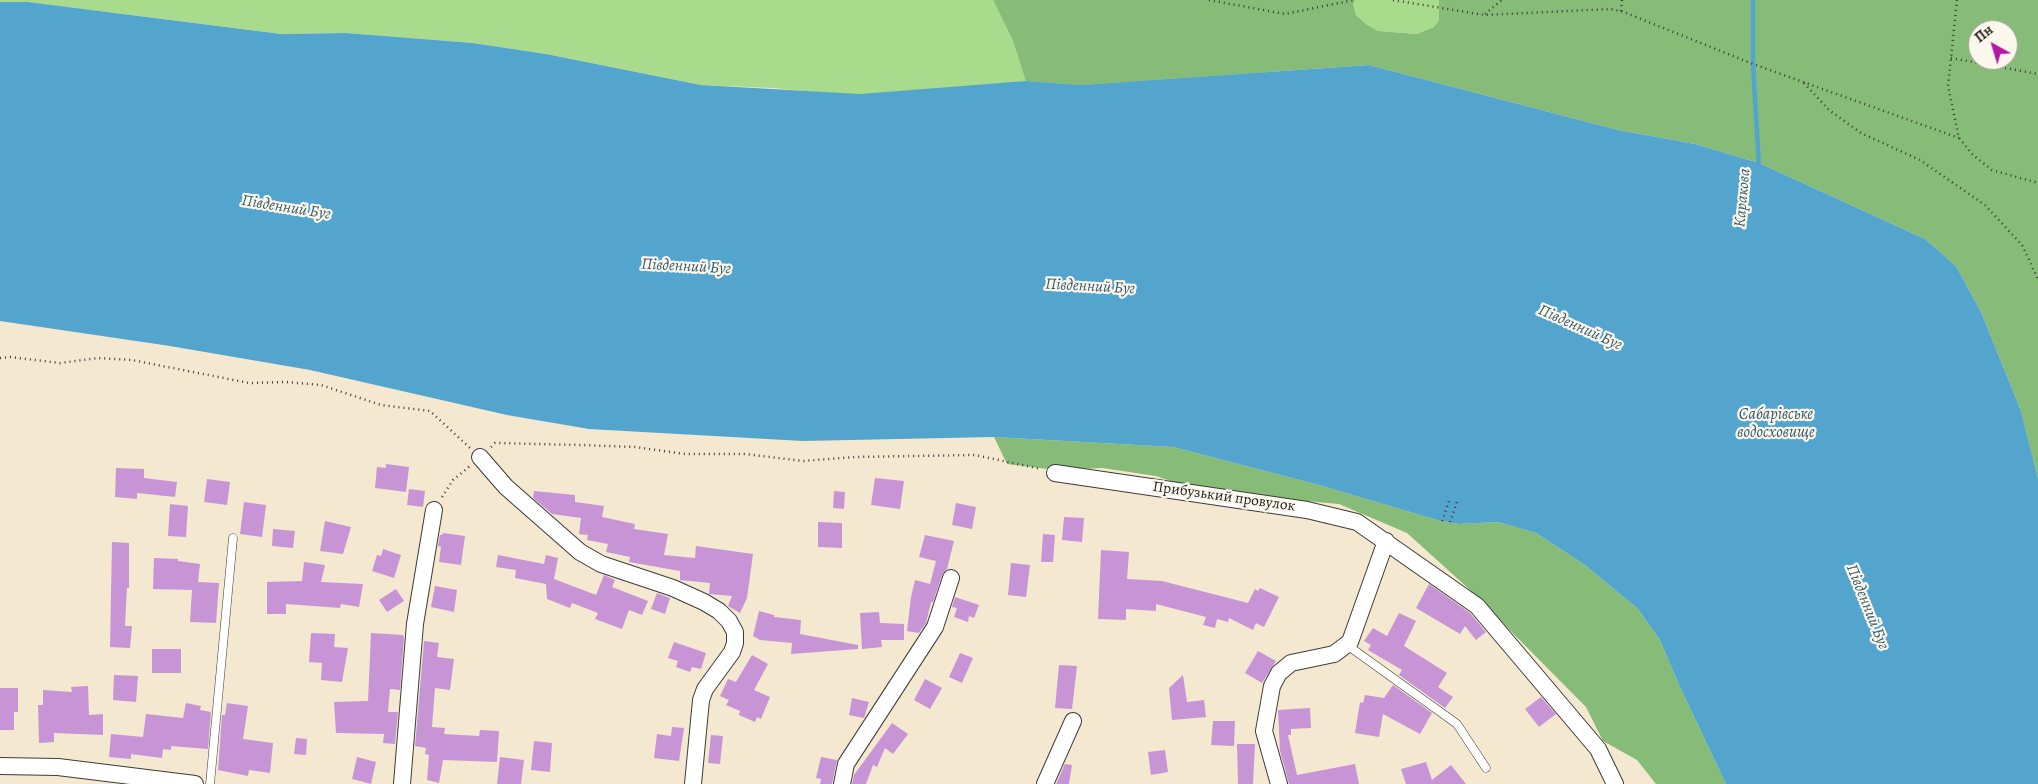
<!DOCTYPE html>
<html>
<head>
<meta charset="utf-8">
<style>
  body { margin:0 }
  #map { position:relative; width:2038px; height:784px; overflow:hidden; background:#f4e8d0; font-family:Alegreya,serif }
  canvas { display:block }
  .north { position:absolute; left:1968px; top:20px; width:50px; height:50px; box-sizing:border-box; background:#fbf7ec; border:1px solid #a29f99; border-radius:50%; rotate:321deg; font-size:14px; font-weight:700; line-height:20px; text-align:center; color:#1c1c1c }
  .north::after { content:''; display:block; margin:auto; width:18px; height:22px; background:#b5179e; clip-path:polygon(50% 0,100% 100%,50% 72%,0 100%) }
</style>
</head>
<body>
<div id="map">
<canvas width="2038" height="784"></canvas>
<div class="north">Пн</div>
</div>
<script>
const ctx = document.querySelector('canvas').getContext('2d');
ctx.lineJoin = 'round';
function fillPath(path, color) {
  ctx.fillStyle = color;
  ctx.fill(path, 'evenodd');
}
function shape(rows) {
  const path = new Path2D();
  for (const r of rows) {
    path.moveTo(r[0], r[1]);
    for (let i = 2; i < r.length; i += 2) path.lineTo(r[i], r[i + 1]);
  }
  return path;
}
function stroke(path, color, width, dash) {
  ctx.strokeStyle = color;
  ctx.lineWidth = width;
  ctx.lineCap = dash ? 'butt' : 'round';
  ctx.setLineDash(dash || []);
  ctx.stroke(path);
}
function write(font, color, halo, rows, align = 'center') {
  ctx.font = font + ' Alegreya,serif';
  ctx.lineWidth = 4.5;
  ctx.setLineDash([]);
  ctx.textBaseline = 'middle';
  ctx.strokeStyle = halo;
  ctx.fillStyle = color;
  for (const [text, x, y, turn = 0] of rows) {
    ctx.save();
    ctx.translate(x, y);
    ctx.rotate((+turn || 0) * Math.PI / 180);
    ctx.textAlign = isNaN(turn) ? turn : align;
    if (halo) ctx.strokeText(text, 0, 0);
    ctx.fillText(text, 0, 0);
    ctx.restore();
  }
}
fillPath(shape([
  [0,0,993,0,1013,41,1020,62,1367,39,1120,120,772,88,701,85,546,54,473,43,346,33,281,34,28,2,0,2],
  [1355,0,1439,0,1439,20,1434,27,1417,34,1378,31,1366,24,1356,15,1353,4]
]), '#a8dc8c');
fillPath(shape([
  [993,0,1355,0,1353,4,1356,15,1366,24,1378,31,1417,34,1434,27,1439,20,1439,0,2038,0,2038,478,2021,411,1981,312,1956,266,1925,239,1759,163,1695,144,1618,130,1369,65,1081,85,1026,81,1013,41],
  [1978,30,2008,30,2008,60,1978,60],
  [994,437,1173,447,1319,485,1437,520,1459,524,1498,522,1536,533,1585,565,1638,609,1660,640,1679,685,1726,784,1656,784,1637,760,1603,741,1586,707,1469,589,1407,533,1339,504,1249,496,1182,485,1156,476,1102,468,1056,470,1007,464]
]), '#86bc78');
fillPath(shape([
  [0,2,28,2,281,34,346,33,473,43,546,54,701,85,860,94,1026,81,1081,85,1369,65,1618,130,1695,144,1759,163,1925,239,1956,266,1981,312,2021,411,2038,478,2038,784,1726,784,1679,685,1660,640,1638,609,1585,565,1536,533,1498,522,1459,524,1437,520,1319,485,1173,447,994,437,803,441,589,429,507,415,310,370,170,346,0,321]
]), '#53a5ce');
stroke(shape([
  [1753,0,1753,64,1759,168]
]), '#53a5ce', 4.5);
fillPath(shape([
  [386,464,409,467,406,492,375,488,377,467,386,468],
  [116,468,144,469,144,478,177,482,175,497,137,493,137,499,115,497],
  [875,478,904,481,900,509,871,505],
  [207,479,230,482,227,505,204,502],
  [409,489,425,491,423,507,407,505],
  [534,491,575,495,575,502,604,506,602,517,635,524,634,529,668,534,664,555,695,558,696,546,753,554,747,598,740,613,728,606,732,596,709,594,710,583,680,580,680,571,629,562,630,557,606,552,608,544,587,540,588,535,579,534,581,518,552,514,533,498],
  [834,491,845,492,844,509,833,508],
  [244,502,266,505,262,537,240,534],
  [956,503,976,507,972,529,952,525],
  [170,504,188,506,186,537,168,536],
  [1064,517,1084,518,1082,542,1062,540],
  [325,521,351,527,343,554,320,551],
  [818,522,842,523,842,548,818,547],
  [273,529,295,531,293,548,272,546],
  [443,533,465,536,461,565,439,562,441,547,438,546,440,535,442,535],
  [1043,534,1055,535,1053,562,1041,562],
  [925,535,954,541,947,569,942,575,933,602,931,602,926,623,919,633,907,631,911,597,915,580,930,584,936,561,919,557],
  [112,542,129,543,129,588,127,588,125,626,132,626,130,648,110,647],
  [383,549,401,555,394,578,372,571,377,555,381,556],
  [1101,550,1129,552,1127,579,1162,581,1248,603,1255,589,1258,591,1260,588,1279,597,1264,627,1256,623,1253,630,1229,618,1228,622,1217,619,1215,628,1203,625,1206,617,1156,604,1156,611,1126,609,1126,620,1098,619],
  [498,555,544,564,546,555,558,558,554,579,596,595,604,575,615,580,612,587,648,601,642,615,629,610,622,629,595,619,598,613,572,603,570,608,547,599,546,584,515,578,516,570,496,567],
  [154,558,178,559,178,561,200,564,198,582,219,583,216,623,190,622,192,590,153,589],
  [304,562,325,565,321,582,363,584,359,607,341,604,340,608,286,604,286,614,267,614,267,582,302,581],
  [1011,563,1030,565,1026,597,1008,595],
  [1429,584,1470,613,1486,632,1476,640,1465,626,1460,634,1416,608],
  [435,586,457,590,454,612,431,607],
  [396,589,404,601,387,612,379,600],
  [657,593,670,598,665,614,651,609],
  [955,597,979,605,974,618,969,616,968,622,954,617,957,608,952,607],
  [759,611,774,615,774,617,801,620,800,634,858,645,858,649,791,654,792,643,760,640,753,636],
  [879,612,880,623,904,624,904,640,881,640,882,647,862,649,860,613],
  [1399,613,1416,621,1404,646,1447,673,1438,687,1453,697,1445,708,1399,675,1402,670,1368,650,1371,645,1364,641,1373,628,1387,636],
  [311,633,335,634,334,647,348,648,342,682,321,680,322,663,309,662],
  [371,633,403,635,404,638,400,690,390,689,388,712,398,712,395,744,383,743,384,734,336,733,334,702,368,701],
  [424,641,439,643,437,657,454,659,450,690,435,688,432,727,445,728,444,734,479,736,480,730,499,731,497,762,443,760,439,783,427,780,429,755,425,754,426,748,415,746],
  [674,642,706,653,701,669,692,667,690,672,676,667,678,661,668,658],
  [152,649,181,649,181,673,152,673],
  [1258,651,1276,661,1262,683,1245,673],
  [960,653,973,658,962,683,949,677],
  [752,655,768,664,754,690,770,697,761,719,757,717,755,722,739,715,740,711,726,705,729,700,720,696,728,679,736,682],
  [1059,665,1077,666,1072,709,1055,708],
  [114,675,138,676,136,702,113,700],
  [1183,675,1187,702,1204,700,1206,717,1172,720,1169,688],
  [925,679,942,688,930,709,914,700],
  [1393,685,1432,713,1420,734,1383,714,1379,737,1355,733,1360,702,1363,703,1365,695,1384,698],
  [88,686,89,715,103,714,103,735,54,733,54,742,39,743,38,705,43,705,43,690,72,692,71,687],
  [0,688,18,688,18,712,14,712,14,730,0,730],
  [1541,697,1556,714,1539,727,1525,709],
  [852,698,869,702,864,718,849,715],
  [186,703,201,706,200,710,211,712,208,749,171,746,171,750,163,749,162,758,131,754,131,759,109,757,111,734,143,737,146,714,183,718],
  [227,703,248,706,243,739,273,743,270,773,249,770,248,776,218,770,222,715,225,715],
  [1310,708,1311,728,1291,729,1291,735,1288,735,1297,775,1355,764,1359,784,1289,784,1280,751,1278,710],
  [1213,721,1235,721,1234,746,1211,745],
  [892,723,908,734,893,754,885,748,877,767,873,765,866,784,852,784,854,775],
  [672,727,684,728,679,761,654,758,657,734,671,736],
  [711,735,723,736,720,764,708,763],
  [296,738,307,739,306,755,294,754],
  [534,741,552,743,550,772,531,770],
  [1237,744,1255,744,1253,784,1238,784],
  [1165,750,1168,772,1151,775,1148,752],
  [357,757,376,762,371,784,352,779],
  [500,757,524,760,521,784,497,784],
  [821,757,837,760,832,784,820,784,821,779,816,778],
  [1426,762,1432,780,1451,765,1466,784,1406,784,1401,769],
  [1065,764,1072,765,1069,784,1056,784]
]), '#c795d6');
const service = shape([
  [1347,645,1457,724,1486,768],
  [210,784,233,538]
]);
const minor = shape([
  [480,457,506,487,580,552,601,564,673,588,704,602,719,611,729,621,735,632,735,643,732,652,705,689,701,700,693,784],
  [1055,473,1307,510,1357,522,1477,606,1598,749,1615,784],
  [0,766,58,767,195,784],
  [402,784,415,624,434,510],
  [842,784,846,764,935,627,951,578],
  [1045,784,1073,721],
  [1279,784,1264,731,1272,686,1279,673,1291,663,1334,654,1350,642,1386,541]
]);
stroke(service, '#3c3b37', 9);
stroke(minor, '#3c3b37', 18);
stroke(shape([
  [1209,0,1285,14,1354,0],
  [1393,0,1484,15,1610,9,1621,11,1753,64,1959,138],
  [1957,0,1948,86,1959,138,1973,155,1992,170,2038,183],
  [1621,11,1622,0],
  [1485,14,1502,0],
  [1951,58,2038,74],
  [1804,83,1829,110,1861,133,1920,160,1985,205,2022,245,2038,279],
  [0,358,10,357,60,363,98,358,132,360,249,383,286,382,321,385,381,405,430,411,470,448],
  [491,447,495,443,581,445,635,447,685,454,745,454,803,461,855,457,975,455,1041,469],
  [442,497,453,480,470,466],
  [1442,521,1450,498],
  [1450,522,1458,499]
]), '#3c3b37', 2.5, [1, 4]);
stroke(service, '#fff', 8);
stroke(minor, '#fff', 16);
write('15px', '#1c1c1c', '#fbf7ec', [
  ["Прибузький провулок",1224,497,8]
]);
write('italic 16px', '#355a6c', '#fbf7ec', [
  ["Каракова",1743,198,-85],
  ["Південний Буг",286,208,9],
  ["Південний Буг",686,267,3],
  ["Південний Буг",1090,287,3],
  ["Південний Буг",1580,328,24],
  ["Сабарівське",1776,415],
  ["водосховище",1776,433],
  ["Південний Буг",1867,607,68]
]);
</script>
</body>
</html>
